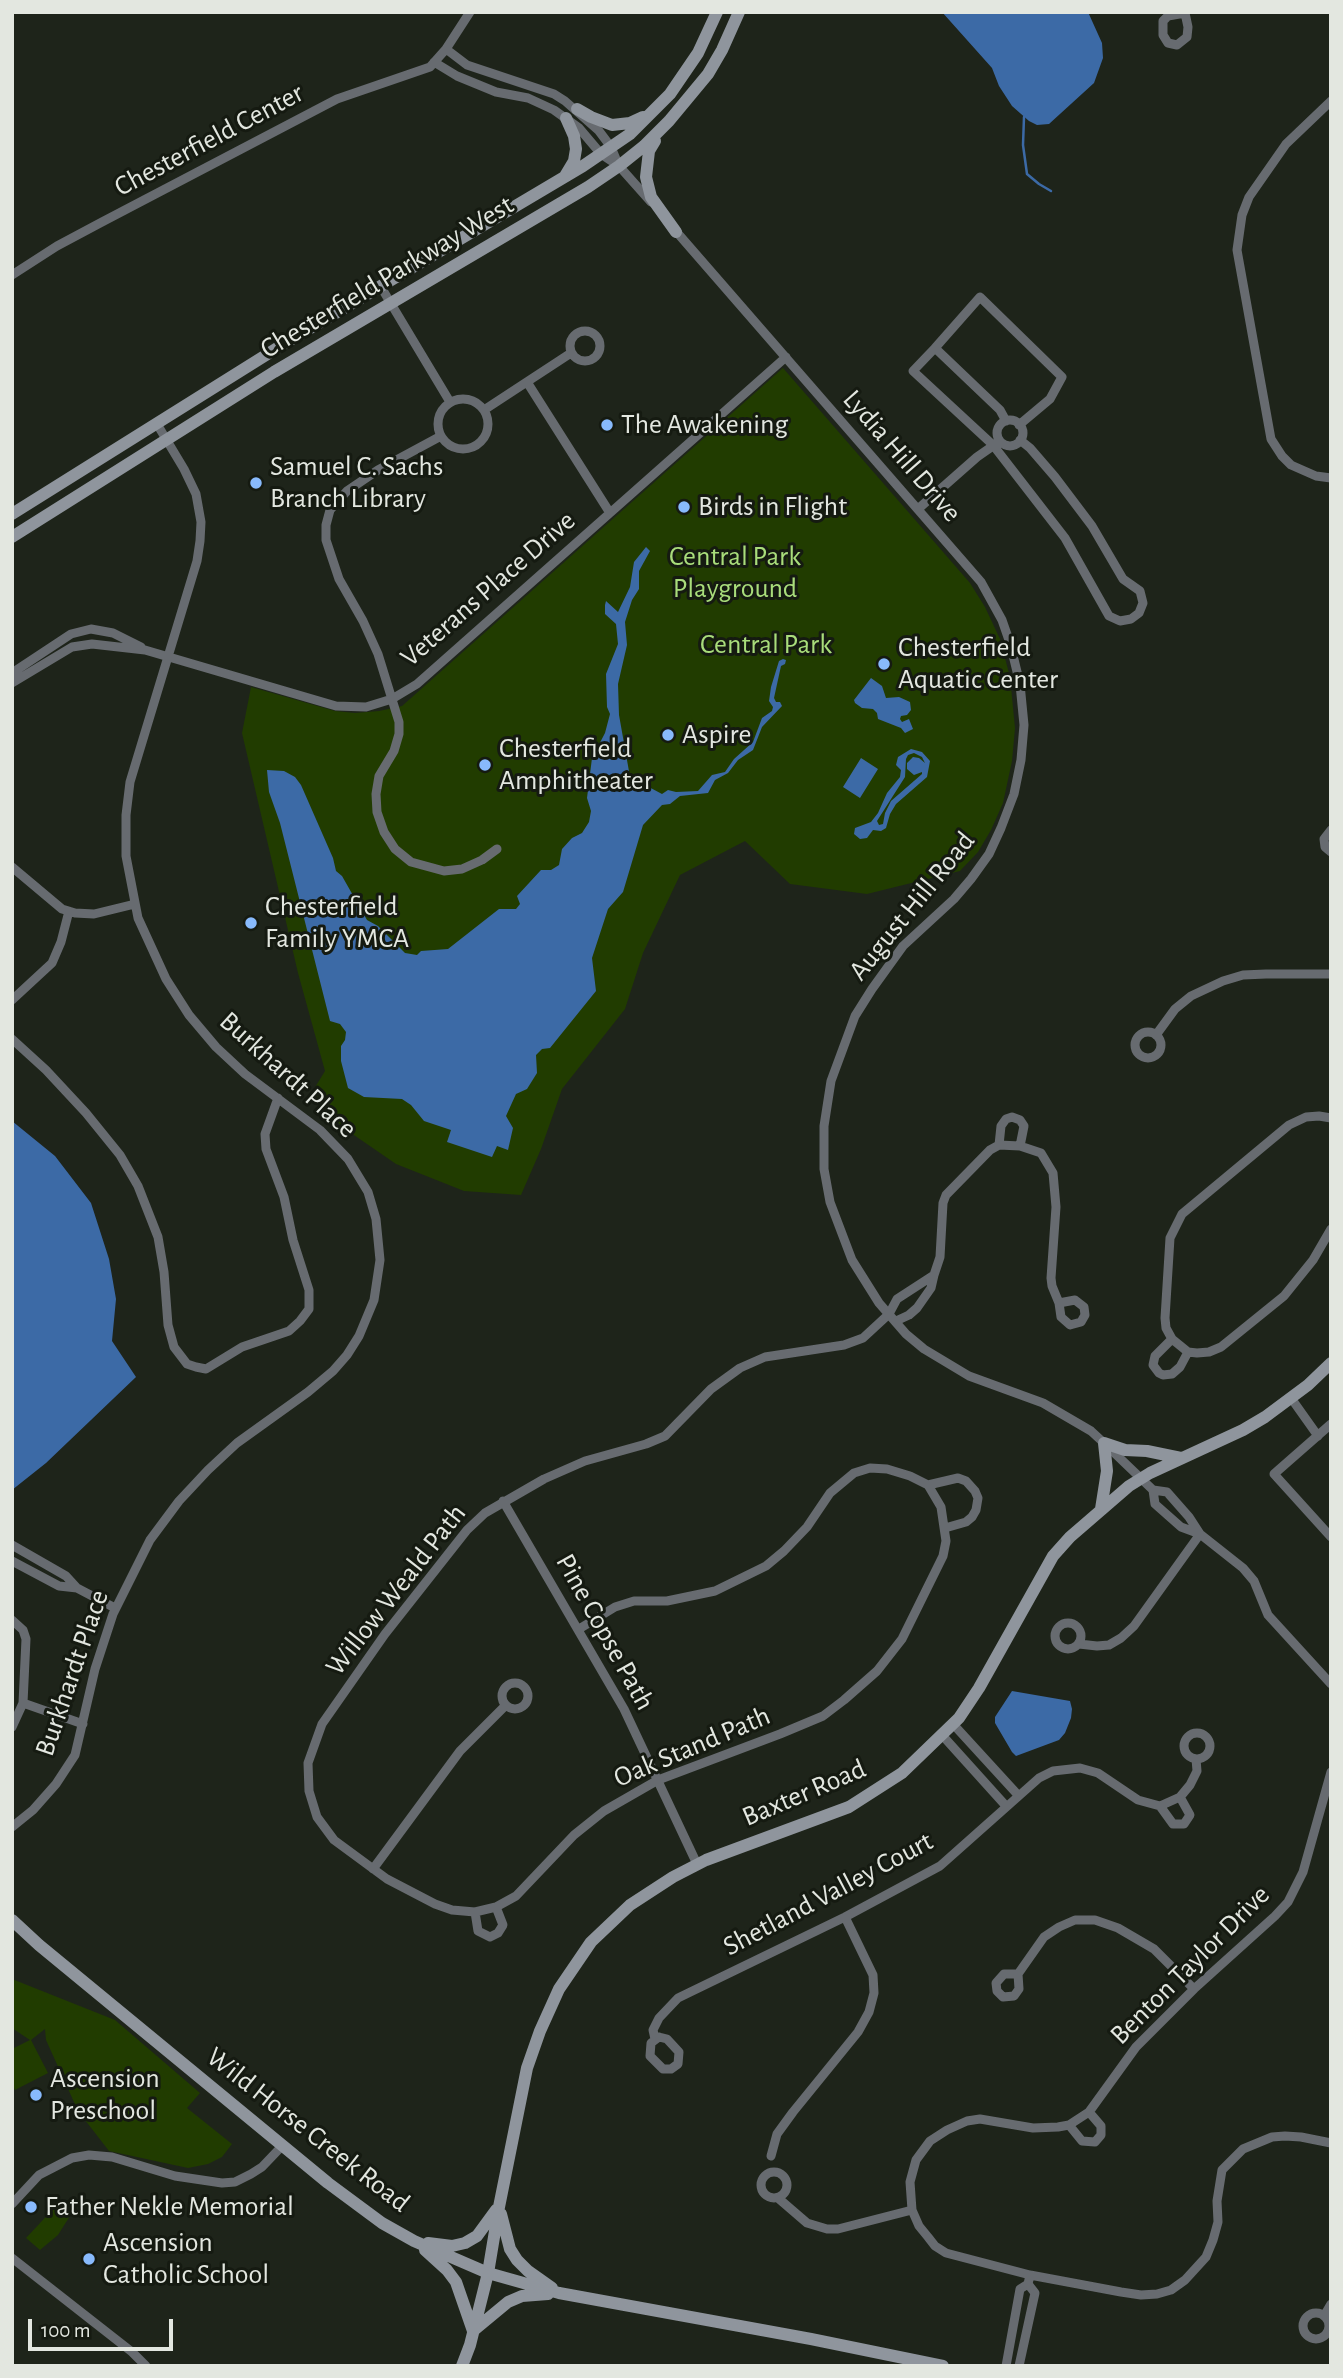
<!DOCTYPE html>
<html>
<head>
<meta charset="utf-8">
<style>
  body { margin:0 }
  #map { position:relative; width:1343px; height:2378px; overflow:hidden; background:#1e241a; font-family:"Alegreya Sans",sans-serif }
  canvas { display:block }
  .frame { position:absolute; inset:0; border:14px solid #e3e7e0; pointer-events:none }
  .scale { position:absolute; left:28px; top:2319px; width:145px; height:32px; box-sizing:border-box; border:4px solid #e3e7e0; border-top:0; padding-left:9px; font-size:21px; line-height:24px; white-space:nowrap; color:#e3e7e0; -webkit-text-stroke:5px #151a11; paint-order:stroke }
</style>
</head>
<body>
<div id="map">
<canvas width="1343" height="2378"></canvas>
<div class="frame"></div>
<div class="scale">100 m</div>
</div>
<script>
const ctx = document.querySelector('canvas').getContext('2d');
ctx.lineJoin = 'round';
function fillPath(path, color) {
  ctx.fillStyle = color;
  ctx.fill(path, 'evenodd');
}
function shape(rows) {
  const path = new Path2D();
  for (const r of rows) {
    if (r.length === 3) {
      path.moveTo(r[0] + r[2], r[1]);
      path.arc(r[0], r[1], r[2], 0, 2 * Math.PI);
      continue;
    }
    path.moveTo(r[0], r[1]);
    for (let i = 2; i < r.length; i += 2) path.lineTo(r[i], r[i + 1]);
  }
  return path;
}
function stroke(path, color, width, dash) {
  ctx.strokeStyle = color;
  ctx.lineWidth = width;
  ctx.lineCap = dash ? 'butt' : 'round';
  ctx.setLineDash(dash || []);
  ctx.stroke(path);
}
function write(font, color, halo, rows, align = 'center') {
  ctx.font = font + ' "Alegreya Sans",sans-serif';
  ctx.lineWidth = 6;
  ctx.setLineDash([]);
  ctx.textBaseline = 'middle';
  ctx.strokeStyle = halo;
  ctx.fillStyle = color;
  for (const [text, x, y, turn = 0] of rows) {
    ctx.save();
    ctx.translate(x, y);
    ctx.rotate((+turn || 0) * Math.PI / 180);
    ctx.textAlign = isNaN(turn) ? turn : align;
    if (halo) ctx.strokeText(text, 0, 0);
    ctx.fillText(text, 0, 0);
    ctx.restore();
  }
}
fillPath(shape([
  [783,368,970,583,985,607,1000,639,1010,677,1015,728,1012,761,1003,803,991,830,978,852,960,871,867,894,790,884,745,841,680,875,643,953,625,1009,562,1089,541,1149,521,1195,464,1191,396,1164,348,1131,309,1097,325,1071,298,973,242,733,251,687,335,711,355,713,379,711,402,706],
  [12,1979,115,2020,200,2093,187,2108,232,2144,222,2157,208,2164,188,2168,109,2151,78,2111,46,2040,45,2029,31,2040,48,2073,15,2090,12,2084,12,2046,14,2048,30,2040,12,2028],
  [55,2207,70,2212,70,2216,58,2235,40,2250,26,2238]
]), '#213c00');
fillPath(shape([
  [942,12,1088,12,1102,43,1103,58,1094,83,1049,124,1037,125,1029,121,1012,106,999,86,992,68],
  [646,547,650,551,639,571,639,589,632,600,625,622,627,645,618,684,619,715,630,777,662,794,668,790,676,792,698,791,712,775,725,772,734,759,753,742,762,718,772,711,773,707,769,701,771,687,779,661,783,659,786,660,785,664,781,666,774,698,776,702,780,702,782,706,762,727,753,750,738,760,728,773,715,780,708,793,680,796,670,804,662,805,643,825,623,892,608,909,592,958,596,991,550,1048,542,1049,536,1055,537,1073,527,1089,516,1094,506,1116,513,1128,508,1150,497,1146,492,1157,447,1142,451,1130,424,1121,411,1105,402,1099,364,1097,348,1088,341,1061,341,1046,345,1040,346,1032,340,1024,330,1021,280,823,269,792,267,770,284,771,295,777,301,785,333,858,336,871,342,876,367,920,378,926,405,953,417,955,421,951,448,949,499,909,516,909,520,904,517,896,541,870,551,870,559,865,562,849,572,838,582,833,589,822,591,811,587,798,592,758,605,733,610,714,607,707,606,674,618,644,616,624,605,614,605,605,606,601,618,612,630,587,634,562],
  [871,678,882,686,886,698,899,697,910,702,911,710,907,715,901,716,900,719,902,722,909,719,913,729,905,733,901,728,878,719,877,713,873,709,862,708,855,703,854,700],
  [911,749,922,752,930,761,927,777,896,804,890,814,886,828,881,831,873,830,867,838,860,839,854,834,855,828,871,822,878,813,887,793,900,777,901,770,896,765,898,757],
  [914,753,922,757,925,763,919,758,913,757,907,763,907,769,914,775,922,772,922,774,891,801,885,813,883,824,879,825,877,821,905,777,906,759,908,755],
  [861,758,878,769,860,798,843,787],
  [12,1121,55,1156,91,1203,109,1259,116,1299,112,1341,136,1377,46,1463,12,1490],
  [1012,1691,1070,1701,1072,1709,1071,1718,1065,1733,1059,1740,1016,1756,1012,1752,995,1723,995,1717]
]), '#3c6aa6');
stroke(shape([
  [1024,117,1023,145,1027,174,1039,184,1051,191]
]), '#3c6aa6', 2.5);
stroke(shape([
  [1185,13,1188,27,1187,37,1177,45,1168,43,1163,35,1163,21,1168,16,1185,13],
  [446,49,467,65,554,94,565,101,599,131,611,147,618,164],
  [434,62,457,76,496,92,528,98,554,110,579,128,601,154,619,166,651,202],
  [1331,101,1286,144,1249,197,1242,215,1237,250,1271,439,1282,456,1291,465,1316,476,1331,478],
  [674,229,981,582,1002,620,1010,643,1020,684,1024,725,1021,760,1014,794,1001,828,989,854,971,879,954,899,903,946,872,989,855,1016,831,1081,824,1126,824,1169,830,1202,852,1260,879,1303,906,1334,924,1349,969,1376,1043,1403,1091,1431,1104,1443,1153,1490,1155,1504,1181,1527,1200,1534,1243,1568,1254,1581,1268,1615,1331,1684],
  [12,275,57,246,102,222,337,99,430,67,446,49,470,12],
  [381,287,450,402],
  [585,346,15],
  [935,348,913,371,993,445,1065,538,1109,616,1120,621,1131,619,1139,613,1143,603,1140,591,1123,579,1092,526,1055,477,1030,448,1020,440],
  [527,382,610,513],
  [463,424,25],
  [484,410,571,353],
  [1010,433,13],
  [1006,421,1000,410,935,348,980,297,1062,377,1050,399,1019,425],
  [441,436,378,470,347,491,330,510,326,525,326,540,339,579,363,621,378,654,399,722,399,734,394,751,379,776,376,794,377,812,384,832,395,849,411,862,444,871,462,869,482,860,497,849],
  [918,509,977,457,1000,441],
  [12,673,71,634,91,629,113,633,141,647],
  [12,683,72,647,92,644,145,650,336,706,366,707,392,699,417,684,786,357],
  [1331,830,1324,839,1325,847,1331,852],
  [12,867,62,909,75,913,94,914,135,904],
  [12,1000,52,963,61,942,69,911],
  [1148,1045,13],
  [1156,1035,1175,1009,1191,996,1223,981,1243,975,1266,974,1331,974],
  [12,1039,46,1070,86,1113,120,1155,138,1186,158,1237,164,1272,168,1325,174,1347,187,1364,196,1367,206,1369,242,1347,289,1331,300,1321,309,1309,309,1290,293,1240,284,1197,266,1149,265,1134,278,1098],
  [1331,1118,1319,1116,1306,1117,1289,1125,1182,1214,1170,1238,1165,1318,1166,1328,1172,1339,1188,1352,1197,1353,1209,1352,1221,1347,1284,1296,1313,1260,1331,1229],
  [999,1145,1001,1126,1006,1119,1012,1117,1020,1120,1024,1126,1020,1146],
  [934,1275,940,1257,943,1203,946,1195,990,1150,999,1145,1020,1146,1041,1153,1053,1173,1056,1207,1051,1278,1052,1286,1059,1303],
  [1075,1300,1084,1307,1085,1315,1081,1322,1070,1325,1061,1317,1059,1303,1075,1300],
  [1172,1339,1155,1356,1153,1365,1159,1373,1163,1375,1172,1374,1180,1367,1188,1352],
  [1291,1398,1318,1436],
  [1331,1424,1274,1474,1331,1537],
  [928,1485,958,1478,966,1481,975,1491,978,1498,976,1510,972,1517,966,1522,945,1528],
  [1153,1490,1167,1492,1189,1517,1200,1534],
  [503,1501,624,1709,697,1864],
  [12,1545,66,1576,77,1588],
  [12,1561,59,1586,77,1588,115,1608],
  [12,1620,23,1630,26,1639,23,1703,12,1727],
  [1068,1636,13],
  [579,1629,615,1607,634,1601,667,1601,715,1591,766,1566,784,1551,807,1527,830,1493,854,1473,870,1468,887,1469,910,1476,928,1485,941,1507,946,1541,943,1556,902,1639,877,1671,844,1700,823,1716,780,1734,658,1780,604,1811,574,1835,516,1896,496,1907,475,1912,452,1910,435,1904,387,1879,334,1840,317,1817,309,1791,308,1763,322,1724,385,1634,467,1530,485,1513,544,1479,585,1461,646,1444,665,1436,711,1389,740,1368,765,1357,844,1345,863,1338,889,1314,897,1299,934,1275,931,1288,917,1308,909,1315,896,1321],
  [1079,1644,1097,1646,1109,1645,1121,1638,1134,1626,1200,1534],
  [515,1696,13],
  [23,1703,83,1724],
  [953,1724,1018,1795],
  [1197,1746,13],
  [942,1735,1006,1806],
  [1331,1772,1303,1872,1288,1902,1275,1916,1194,1989,1136,2047,1089,2112,1069,2125,1058,2127,1033,2128,980,2119,967,2121,947,2130,930,2141,916,2160,910,2182,912,2210,919,2226,928,2237,935,2246,946,2253,1030,2275,1121,2292,1141,2295,1157,2294,1171,2290,1185,2280,1206,2257,1213,2240,1218,2222,1217,2201,1222,2170,1243,2149,1272,2137,1285,2136,1301,2137,1331,2143],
  [1160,1806,1173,1824,1184,1824,1190,1815,1180,1797],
  [12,1827,33,1810,56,1784,75,1755,95,1669,113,1614,150,1540,179,1501,208,1470,237,1443,308,1392,333,1371,347,1355,359,1336,374,1300,380,1260,376,1219,368,1192,348,1159,320,1130,245,1074,216,1047,189,1015,166,979,138,918,126,856,126,815,130,782,197,561,200,541,201,522,196,494,184,469,157,424],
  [373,1869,460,1751,506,1705],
  [475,1912,478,1931,490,1937,498,1933,503,1925,496,1907],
  [1004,1974,1018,1974,1019,1989,1014,1996,1003,1997,997,1991,996,1983,1004,1974],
  [1018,1974,1044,1937,1059,1927,1075,1920,1095,1920,1118,1928,1154,1949,1194,1989],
  [659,2037,667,2039,679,2052,678,2064,671,2069,663,2069,650,2056,651,2043,659,2037],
  [655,2039,653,2030,659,2018,678,1998,845,1917,940,1866,1039,1778,1053,1771,1080,1768,1098,1773,1138,1800,1160,1806,1180,1797,1190,1785,1197,1771,1196,1759],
  [1069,2125,1082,2141,1095,2142,1101,2135,1101,2126,1089,2112],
  [771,2156,777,2134,793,2112,858,2032,869,2012,874,1993,873,1975,845,1917],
  [774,2185,13],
  [778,2198,807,2223,827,2229,838,2229,912,2210],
  [12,2204,39,2175,72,2158,89,2155,112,2157,175,2176,222,2183,235,2182,251,2174,262,2167,283,2145],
  [12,2258,132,2352,146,2366],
  [1316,2326,13],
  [1324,2316,1331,2304],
  [1006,2366,1020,2289,1028,2284,1030,2275],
  [1019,2366,1035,2293,1028,2284]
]), '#676b70', 9);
stroke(shape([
  [577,109,591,117,612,125,630,123,643,117],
  [655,141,649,151,646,177,651,197,676,232],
  [565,176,574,161,576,149,574,136,566,118],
  [12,514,290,340,583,166,630,134,670,94,698,53,717,12],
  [12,537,274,372,588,187,619,166,644,146,669,121,708,74,722,50,739,12],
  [1101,1509,1107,1471,1104,1443,1125,1450,1147,1451,1181,1458],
  [12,1920,39,1945,328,2183,382,2223,414,2241,488,2273,559,2293,811,2339,943,2366],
  [501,2214,510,2249,517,2260,528,2271,552,2288],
  [428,2243,452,2246,465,2243,477,2236,496,2210],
  [425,2250,447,2270,456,2282,473,2331],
  [473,2331,508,2302,522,2296,548,2294],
  [462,2366,470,2345,488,2273,499,2207,527,2068,540,2031,559,1989,591,1942,630,1905,673,1877,706,1860,849,1807,902,1773,959,1718,979,1688,1053,1556,1070,1537,1129,1486,1150,1473,1243,1430,1265,1417,1308,1385,1331,1363]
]), '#8f959d', 12);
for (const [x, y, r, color] of [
  [607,425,7,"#88bafc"],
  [256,483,7,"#88bafc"],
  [684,507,7,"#88bafc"],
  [884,664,7,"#88bafc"],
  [668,735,7,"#88bafc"],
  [485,765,7,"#88bafc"],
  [251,923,7,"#88bafc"],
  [36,2095,7,"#88bafc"],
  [31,2207,7,"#88bafc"],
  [89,2259,7,"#88bafc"]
]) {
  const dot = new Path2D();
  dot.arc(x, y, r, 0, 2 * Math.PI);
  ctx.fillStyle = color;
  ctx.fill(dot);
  stroke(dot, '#151a11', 2.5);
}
write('28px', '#e3e7e0', '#151a11', [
  ["Chesterfield Center",209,140,-28],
  ["Chesterfield Parkway West",387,277,-31],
  ["Lydia Hill Drive",902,456,49],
  ["Veterans Place Drive",488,589,-41],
  ["August Hill Road",912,906,-51],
  ["Burkhardt Place",288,1075,42],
  ["Willow Weald Path",396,1590,-52],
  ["Pine Copse Path",605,1632,61],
  ["Burkhardt Place",72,1673,-71],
  ["Oak Stand Path",692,1747,-23],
  ["Baxter Road",804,1793,-23],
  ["Shetland Valley Court",828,1894,-28],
  ["Benton Taylor Drive",1190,1965,-45],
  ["Wild Horse Creek Road",308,2130,38]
]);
write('28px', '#e3e7e0', '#151a11', [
  ["The Awakening",621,425],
  ["Samuel C. Sachs",270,467],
  ["Branch Library",270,499],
  ["Birds in Flight",698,507],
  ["Chesterfield",898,648],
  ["Aquatic Center",898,680],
  ["Aspire",682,735],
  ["Chesterfield",499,749],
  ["Amphitheater",499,781],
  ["Chesterfield",265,907],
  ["Family YMCA",265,939],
  ["Ascension",50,2079],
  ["Preschool",50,2111],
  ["Father Nekle Memorial",45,2207],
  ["Ascension",103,2243],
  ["Catholic School",103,2275]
], 'left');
write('28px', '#a9dd7b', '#151a11', [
  ["Central Park",735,557],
  ["Playground",735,589],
  ["Central Park",766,645]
]);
</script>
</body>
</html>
